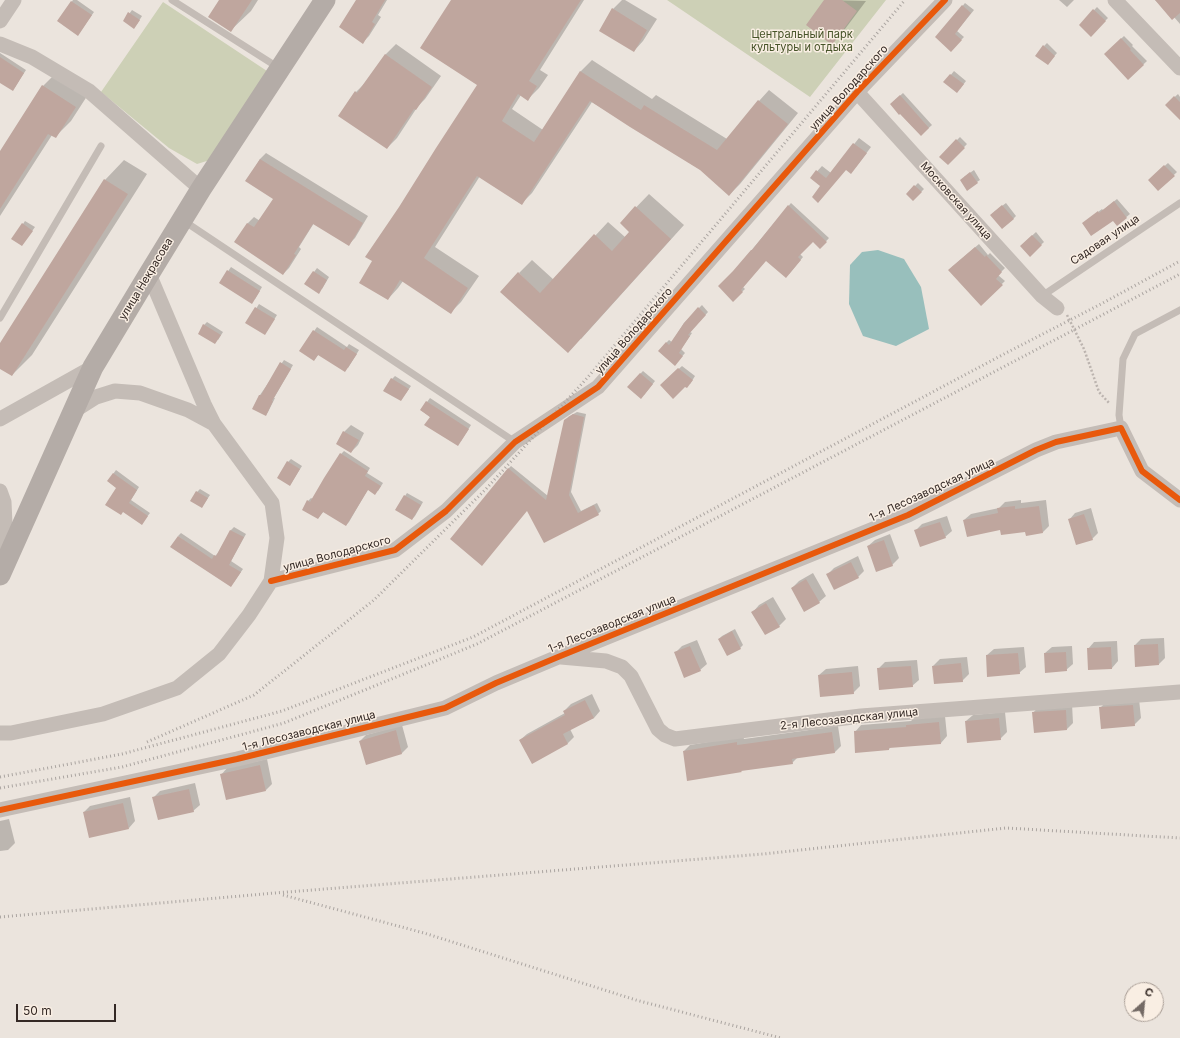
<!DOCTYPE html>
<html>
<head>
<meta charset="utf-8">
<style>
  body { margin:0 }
  #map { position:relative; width:1180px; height:1038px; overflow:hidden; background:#ebe4dd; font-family:Inter,sans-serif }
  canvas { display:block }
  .north { position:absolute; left:1124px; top:982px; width:40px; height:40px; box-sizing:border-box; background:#f9eee3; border:1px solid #aa9f97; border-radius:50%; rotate:27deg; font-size:11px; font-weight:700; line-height:16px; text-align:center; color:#342925 }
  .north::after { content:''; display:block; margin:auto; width:14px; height:18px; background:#746a65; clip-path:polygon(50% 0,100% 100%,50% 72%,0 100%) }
  .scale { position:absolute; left:16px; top:1004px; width:100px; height:18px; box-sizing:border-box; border:2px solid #342925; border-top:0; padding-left:5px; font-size:12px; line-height:14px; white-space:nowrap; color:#342925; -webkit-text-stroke:3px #f9eee3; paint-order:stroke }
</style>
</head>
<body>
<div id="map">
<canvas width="1180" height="1038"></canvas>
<div class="north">С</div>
<div class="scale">50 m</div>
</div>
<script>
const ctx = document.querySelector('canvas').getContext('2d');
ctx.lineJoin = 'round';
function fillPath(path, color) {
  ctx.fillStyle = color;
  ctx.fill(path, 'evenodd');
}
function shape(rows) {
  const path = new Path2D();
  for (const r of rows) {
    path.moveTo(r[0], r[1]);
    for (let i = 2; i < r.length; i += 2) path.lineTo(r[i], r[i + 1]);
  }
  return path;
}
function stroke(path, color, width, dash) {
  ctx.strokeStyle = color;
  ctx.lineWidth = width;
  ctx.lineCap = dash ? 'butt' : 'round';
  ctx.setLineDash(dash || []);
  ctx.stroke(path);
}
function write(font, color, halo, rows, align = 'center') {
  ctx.font = font + ' Inter,sans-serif';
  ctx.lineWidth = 3;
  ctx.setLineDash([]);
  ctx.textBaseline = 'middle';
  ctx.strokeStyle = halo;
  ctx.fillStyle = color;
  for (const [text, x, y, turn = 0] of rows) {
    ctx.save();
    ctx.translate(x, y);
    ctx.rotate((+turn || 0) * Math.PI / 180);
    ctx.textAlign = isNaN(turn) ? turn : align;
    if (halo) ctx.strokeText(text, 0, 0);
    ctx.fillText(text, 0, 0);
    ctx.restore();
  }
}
fillPath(shape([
  [667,0,886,0,810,97],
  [163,2,273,75,210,160,197,164,169,148,101,92]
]), '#cdd0b6');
fillPath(shape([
  [878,250,904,259,921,287,929,329,896,346,863,336,849,304,850,265,862,252]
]), '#98bfbc');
fillPath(shape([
  [73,0,77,0,94,12,80,32,58,21],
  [220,0,258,0,251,11,231,30],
  [356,0,387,0,378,15,381,17,369,36,363,42],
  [452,0,584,0,540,70,548,75,539,88,528,99,521,95,512,109,543,130,581,71,592,60,652,99,656,95,727,139,759,101,769,90,798,113,740,184,729,195,701,170,592,102,532,193,521,204,480,176,435,247,479,276,461,302,450,313,403,281,398,288,388,299,374,261,399,208,479,85],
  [622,0,625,0,657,19,643,41,634,51,613,9],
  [826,0,866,1,842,33,832,43],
  [1059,0,1074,0,1067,7],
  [1155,0,1180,0,1180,24,1174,17],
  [965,3,974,10,957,31,964,37,951,50,937,37],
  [1097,7,1108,18,1091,35,1080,25],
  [132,10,142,16,137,24,124,21],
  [1124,36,1133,45,1132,46,1147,61,1128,79,1105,54],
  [1047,43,1057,53,1050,61,1044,46],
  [396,44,441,76,425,99,418,106,397,138,387,148,340,116,356,92,366,82,386,54],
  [0,53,26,70,15,87,0,82],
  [59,70,91,90,71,121,55,137,52,135,0,216,0,153,43,86],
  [954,71,966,81,960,89,945,82],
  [903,93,932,125,921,135,891,104],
  [1178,94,1180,97,1180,114,1166,105],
  [960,137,967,144,948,164,941,156],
  [859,138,871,147,856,167,846,169,821,186,811,178,822,166,831,173],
  [266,153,368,216,355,238,349,244,314,223,299,247,301,249,289,268,283,274,235,242,248,223,254,217,260,221,274,198,247,181,260,159],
  [124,160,147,174,32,355,12,375,0,367,0,345,105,180],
  [1168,163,1177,172,1158,190,1149,180],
  [974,170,980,180,977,182,964,177],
  [918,183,924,189,913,200,907,194],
  [649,194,684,225,581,339,519,273,532,260,554,280,608,222,625,237,630,232,621,223],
  [1117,199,1130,214,1118,224,1113,219,1086,221,1102,209,1103,210],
  [791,203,829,238,820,248,813,241,800,254,803,257,789,274,766,260,743,287,745,289,733,300,734,271],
  [1006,203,1016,216,1013,219,994,212],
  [25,221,35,227,22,245,23,224],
  [1036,232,1044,242,1030,255,1021,246],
  [979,244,988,255,990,253,1005,268,998,275,1005,281,981,304,952,267],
  [231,267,262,287,255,299,220,283],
  [317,268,329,277,322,289,306,283],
  [259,304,277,315,265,334,247,323],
  [702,305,708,312,690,332,692,333,681,349,685,353,678,361,666,343,669,340,672,342,684,323],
  [207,322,223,332,218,340,204,325],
  [317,327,347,347,349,344,359,350,348,368,319,354,314,360,301,350],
  [284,360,293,365,274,398,275,398,268,412,266,415,260,395],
  [682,366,695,376,690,384,661,385],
  [643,371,655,381,644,395,640,374],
  [395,376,411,386,401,400,392,379],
  [430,398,471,425,461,441,421,410],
  [577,412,586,414,571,492,581,511,597,503,601,511,598,514,544,542,508,469,511,466,548,496,568,417],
  [351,425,364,433,358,445,351,452,344,432],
  [344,451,370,468,367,473,383,483,378,491,368,489,349,522,346,525,324,511,318,518,308,501,311,498,313,499,341,454],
  [291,459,302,466,290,485,288,462],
  [116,470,139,487,131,500,150,513,142,523,117,488,108,481],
  [200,489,210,495,202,507,197,492],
  [407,493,423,502,415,516,412,519,405,496],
  [1021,500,1021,503,1046,500,1049,526,1043,532,1001,529,964,520,971,514,999,508,1005,502],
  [1091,508,1098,533,1092,539,1069,520,1075,513],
  [947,516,952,531,945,537,916,530,922,524],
  [234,527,246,534,231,561,243,569,234,582,178,536,181,533,215,556,218,553,231,530],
  [890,534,899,558,892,565,868,546,875,540],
  [858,556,864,571,858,577,828,574,834,568],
  [813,573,826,596,819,602,792,588,799,581],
  [773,597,786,619,779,626,753,612,759,605],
  [735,629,743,645,740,648,719,639,722,636],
  [1164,638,1165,658,1159,664,1135,645,1141,639],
  [697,640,707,664,700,670,675,653,682,646],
  [1117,641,1118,661,1112,668,1088,649,1094,642],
  [1072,646,1073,664,1066,670,1045,653,1052,647],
  [1024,647,1026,667,1019,673,987,655,994,649],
  [967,657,969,674,962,681,933,666,940,659],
  [917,660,919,680,912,686,878,669,885,662],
  [858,666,860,686,853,693,819,675,826,669],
  [592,694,600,711,594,718,570,729,574,737,568,743,532,762,520,740,527,734,565,713,564,711,571,704],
  [1139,699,1141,718,1134,725,1100,708,1107,701],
  [1072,704,1073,723,1067,729,1033,713,1039,706],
  [1005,712,1007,732,1000,739,966,721,973,715],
  [945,716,947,736,941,743,891,747,889,749,855,732,861,725,911,721,913,719],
  [402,725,408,747,402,753,366,763,360,741,366,735],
  [838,726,841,746,835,752,798,757,792,763,742,770,741,771,684,751,690,745,743,736,744,739],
  [267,759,272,784,266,790,221,775,227,768],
  [195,783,200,805,193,811,154,797,160,791],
  [130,797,135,821,129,828,84,812,90,806],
  [9,819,15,843,8,850,0,851,0,821]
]), '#0003');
fillPath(shape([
  [219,0,252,0,231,32,208,17],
  [356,0,385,0,372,22,375,24,363,44,339,27],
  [451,0,581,0,529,81,537,86,528,101,518,94,502,121,534,142,580,71,641,110,644,105,717,150,758,100,788,124,729,196,700,170,630,127,590,101,522,205,477,176,424,258,468,288,451,314,400,280,388,300,359,283,372,261,365,257,399,207,436,148,477,85,420,48],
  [824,0,842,0,857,11,832,45,806,25],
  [1155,0,1180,0,1180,13,1172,20],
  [71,1,92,15,78,36,57,21],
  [962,5,971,13,955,34,962,40,951,52,935,37],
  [612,8,647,30,634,52,599,31],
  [1093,9,1106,21,1091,37,1079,25],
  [128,12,140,20,134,29,123,21],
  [1121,38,1131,49,1130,50,1144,65,1128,80,1104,54],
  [1043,45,1055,56,1048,65,1035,56],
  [385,54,432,87,416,110,414,109,387,149,338,116,355,91,357,93],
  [0,57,24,73,13,91,0,83],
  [950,74,964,84,957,93,943,82],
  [42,85,76,107,56,138,48,134,0,209,0,151],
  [900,95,929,128,921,136,900,114,899,115,890,104],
  [1174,96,1180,102,1180,120,1165,105],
  [956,139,965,148,948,165,939,157],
  [853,143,867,153,851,174,846,170,818,203,812,197,820,186,810,178,816,170,826,178],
  [260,159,363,223,349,246,313,224,294,254,296,255,283,275,234,242,247,223,254,227,273,199,245,181],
  [1164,165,1175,176,1158,191,1148,180],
  [970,172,978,183,967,191,960,180],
  [104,179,128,194,12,376,0,369,0,343],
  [914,185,922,192,913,201,906,194],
  [1114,201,1127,218,1117,226,1113,221,1091,236,1082,223,1098,211,1099,213],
  [788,205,827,242,820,249,813,242,798,257,801,260,786,278,766,261,741,290,743,292,733,302,718,286,733,271,751,250,752,250],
  [1002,205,1014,219,1002,229,990,215],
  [635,206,671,239,568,353,500,292,518,272,540,293,594,234,612,251,629,232,620,223],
  [22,223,33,231,22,246,11,239],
  [1032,235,1042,245,1030,257,1020,246],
  [975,247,985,257,986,255,1002,272,996,279,1003,285,981,306,948,270],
  [227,270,260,291,252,304,219,283],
  [313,271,327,280,319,294,304,284],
  [255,307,275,319,265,335,245,323],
  [698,307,706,315,688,335,690,336,679,353,683,356,675,366,658,351,666,342,669,345,684,323],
  [203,324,221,335,215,344,198,334],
  [313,330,344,350,346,347,357,354,345,372,318,355,314,361,299,351],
  [280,362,291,369,272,401,273,401,266,416,252,409,259,395,261,395],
  [678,368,693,380,687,388,685,387,673,399,660,385],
  [640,373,653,384,641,399,627,387],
  [391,378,409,389,401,401,383,391],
  [426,401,469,429,458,446,424,425,430,417,420,410],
  [573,414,584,417,569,495,578,513,594,505,599,515,544,543,527,511,482,566,450,539,508,468,546,500,564,420],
  [343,431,359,440,351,453,336,444],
  [340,453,368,471,365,476,381,486,375,495,368,490,346,526,323,512,318,519,302,510,307,500,310,502,324,478],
  [287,461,300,469,290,486,277,478],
  [113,473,137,490,129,503,148,516,142,525,123,512,121,515,105,505,116,488,107,481],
  [196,491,208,498,202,508,190,501],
  [404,495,421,505,412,520,395,510],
  [1015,506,1015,509,1039,506,1043,533,1026,536,1025,532,1001,535,1000,530,967,537,963,520,998,513,997,508],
  [1084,514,1093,540,1076,545,1068,519],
  [940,522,946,538,920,547,914,530],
  [230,530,244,537,229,565,241,572,231,587,170,547,178,536,212,559,214,555,216,556],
  [884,540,893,566,876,572,867,546],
  [851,562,859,578,834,590,826,574],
  [806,579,820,603,804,612,791,588],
  [766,603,780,627,765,635,751,612],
  [732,631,741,649,727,656,718,639],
  [1158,644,1159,665,1135,667,1134,645],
  [690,646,701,671,684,678,674,652],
  [1111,647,1112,669,1088,670,1087,648],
  [1066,652,1067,671,1045,673,1044,653],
  [1018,653,1020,674,987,677,986,655],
  [961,663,963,682,934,684,932,666],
  [911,666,913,687,879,690,877,668],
  [852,672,854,694,820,697,818,675],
  [585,700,594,718,563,734,568,744,532,764,519,740,565,715,563,711],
  [1133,705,1135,726,1101,729,1099,707],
  [1066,710,1067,730,1034,733,1032,712],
  [999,718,1001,740,967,743,965,721],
  [939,722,941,744,889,748,889,750,855,753,854,731,906,727,906,725],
  [396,730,402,754,366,765,359,741],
  [832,732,835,753,792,759,793,764,741,771,742,772,687,781,683,751,737,742,737,745],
  [260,765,266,791,226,800,220,774],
  [189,789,194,812,158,820,152,797],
  [123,803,129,829,89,838,83,812]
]), '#bfa69e');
stroke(shape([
  [1067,315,1084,349,1099,392,1109,403]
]), '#bcb4af', 2.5, [2, 2]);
stroke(shape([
  [172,0,279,68],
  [184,221,515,442],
  [1042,296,1180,203],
  [0,318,101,146],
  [1121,428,1119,415,1123,359,1135,334,1180,310]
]), '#c4bcb6', 7);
stroke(shape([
  [1115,0,1180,68],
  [0,21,14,0],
  [0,44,32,57,89,91,201,189],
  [857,92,1042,296,1057,308],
  [74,411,96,397,115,391,140,393,188,410,214,424],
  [0,419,93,367],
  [0,491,4,502,5,524,4,559],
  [271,581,395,550,446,511,515,442,598,387,857,92,945,0],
  [561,657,606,661,622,667,631,676,658,729,665,735,675,739,861,716,1180,692],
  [0,733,11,733,103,714,177,688,219,654,249,615,271,581,277,538,272,503,214,424,204,404,149,274],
  [0,810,237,759,445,708,496,683,558,657,908,515,1036,450,1056,442,1121,428,1142,471,1180,500]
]), '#c4bcb6', 15);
stroke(shape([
  [0,575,93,367,149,274,201,189,325,0]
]), '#b4aca7', 21);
stroke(shape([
  [147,742,254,695,374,600,485,490,588,377,905,0],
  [0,777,122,754,282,711,473,637,1004,354,1101,304,1180,261],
  [0,788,122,767,284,723,477,644,1180,274],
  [283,895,424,933,636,1000,781,1038],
  [0,917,275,893,763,854,1006,828,1180,838]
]), '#aba5a1', 3, [1, 3]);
stroke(shape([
  [271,581,395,550,446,511,515,442,598,387,857,92,945,0],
  [0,810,237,759,445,708,496,683,558,657,908,515,1036,450,1056,442,1121,428,1142,471,1180,500]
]), '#e8590c', 6);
write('11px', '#465328', '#f9eee3', [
  ["Центральный парк",802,35],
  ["культуры и отдыха",802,48]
]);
write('11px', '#342925', '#f9eee3', [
  ["улица Володарского",849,88,-48],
  ["Московская улица",956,201,48],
  ["Садовая улица",1105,240,-34],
  ["улица Некрасова",146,279,-59],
  ["улица Володарского",634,331,-49],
  ["1-я Лесозаводская улица",932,490,-25],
  ["улица Володарского",337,554,-15],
  ["1-я Лесозаводская улица",612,624,-22],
  ["2-я Лесозаводская улица",849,719,-6],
  ["1-я Лесозаводская улица",309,731,-14]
]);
</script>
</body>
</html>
